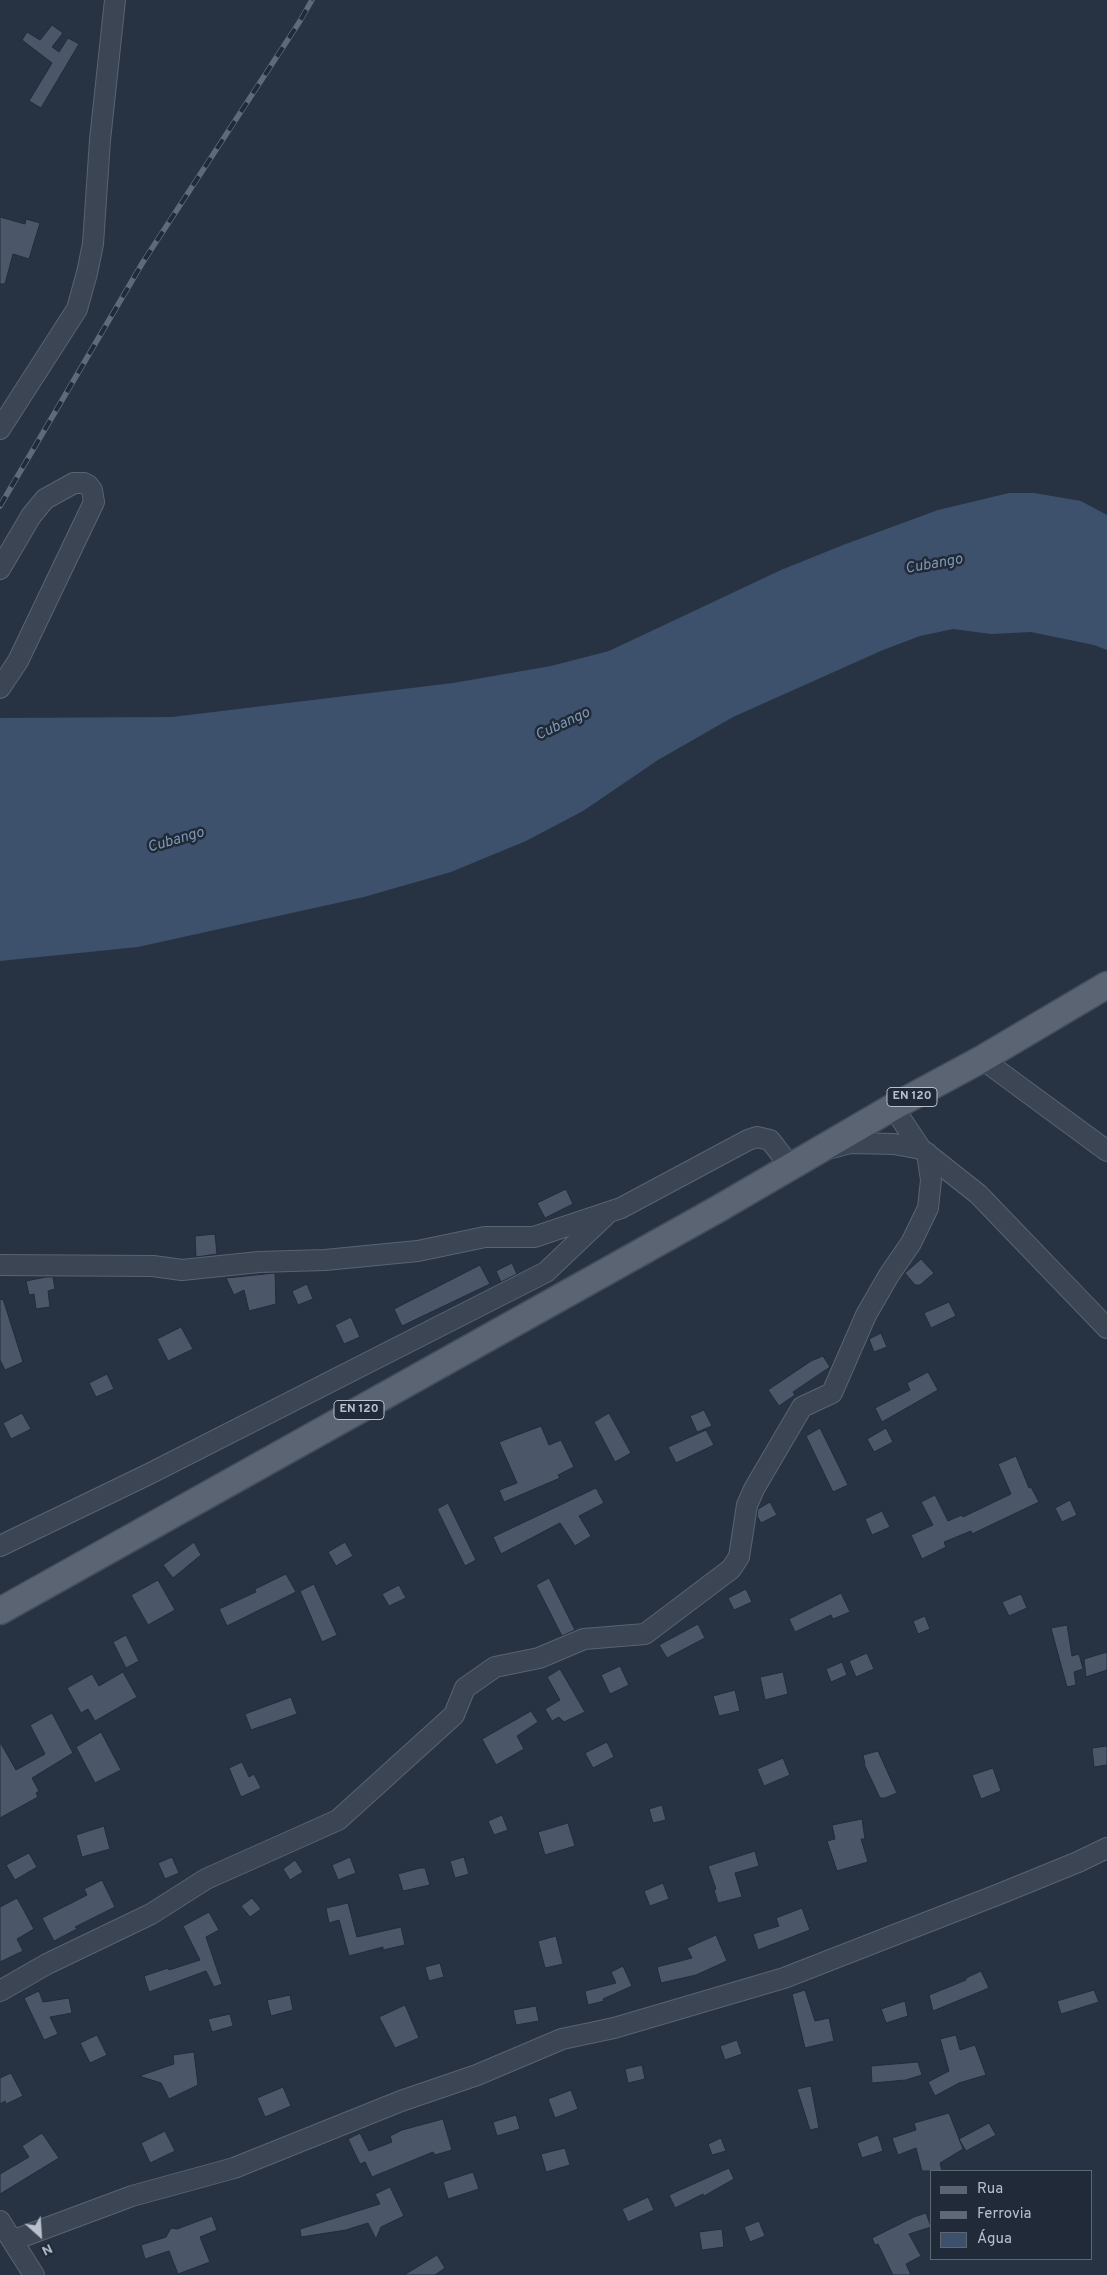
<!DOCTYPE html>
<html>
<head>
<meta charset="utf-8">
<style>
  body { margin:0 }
  #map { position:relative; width:1107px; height:2275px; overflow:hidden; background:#273343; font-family:Overpass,sans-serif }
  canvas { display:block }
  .legend { position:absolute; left:930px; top:2170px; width:162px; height:90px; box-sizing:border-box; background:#202a38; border:1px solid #5d6673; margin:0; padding:6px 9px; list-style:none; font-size:15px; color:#b9c0cc }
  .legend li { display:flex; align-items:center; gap:10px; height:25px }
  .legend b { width:25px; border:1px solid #5d6673 }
  .north { position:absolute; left:15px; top:2210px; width:50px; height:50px; -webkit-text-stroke:4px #202a38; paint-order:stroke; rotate:154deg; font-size:14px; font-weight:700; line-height:20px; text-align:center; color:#b9c0cc }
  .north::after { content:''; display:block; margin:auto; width:18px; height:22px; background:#b9c0cc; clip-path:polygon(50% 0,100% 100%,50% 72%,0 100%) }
</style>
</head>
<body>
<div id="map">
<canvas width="1107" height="2275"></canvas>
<ul class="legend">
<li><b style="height:6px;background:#5a6473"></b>Rua</li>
<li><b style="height:6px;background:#5e697a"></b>Ferrovia</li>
<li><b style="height:14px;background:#3d506c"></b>Água</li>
</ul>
<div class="north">N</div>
</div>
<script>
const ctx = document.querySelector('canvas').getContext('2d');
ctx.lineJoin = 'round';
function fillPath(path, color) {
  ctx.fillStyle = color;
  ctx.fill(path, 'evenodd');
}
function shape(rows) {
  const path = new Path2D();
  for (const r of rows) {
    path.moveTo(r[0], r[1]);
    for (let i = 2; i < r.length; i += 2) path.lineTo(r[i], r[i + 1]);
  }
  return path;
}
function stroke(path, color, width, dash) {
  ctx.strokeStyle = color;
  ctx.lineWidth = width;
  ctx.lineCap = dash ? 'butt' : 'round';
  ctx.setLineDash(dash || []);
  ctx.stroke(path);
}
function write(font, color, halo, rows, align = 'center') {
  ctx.font = font + ' Overpass,sans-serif';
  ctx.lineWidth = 5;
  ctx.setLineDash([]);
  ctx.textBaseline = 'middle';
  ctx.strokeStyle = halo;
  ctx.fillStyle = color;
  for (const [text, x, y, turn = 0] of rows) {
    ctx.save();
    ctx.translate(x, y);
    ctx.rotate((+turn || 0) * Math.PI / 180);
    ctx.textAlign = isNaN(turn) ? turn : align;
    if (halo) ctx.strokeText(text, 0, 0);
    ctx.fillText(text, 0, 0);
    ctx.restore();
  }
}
fillPath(shape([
  [1009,493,1034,493,1081,501,1107,515,1107,650,1094,645,1031,632,991,634,953,629,920,636,883,650,733,717,658,760,583,811,526,841,451,872,364,897,138,947,0,961,0,718,172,717,453,683,551,666,609,651,781,570,843,545,938,510]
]), '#3d506c');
const building = shape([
  [52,25,63,33,52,47,59,52,68,38,79,44,41,108,29,101,52,63,22,40,27,32,40,40,52,25],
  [0,217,25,224,26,219,40,223,29,259,13,254,5,284,0,284,0,217],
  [566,1189,573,1204,545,1218,537,1203,566,1189],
  [215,1234,217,1254,196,1257,195,1236,215,1234],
  [921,1259,934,1273,920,1285,915,1285,905,1273,921,1259],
  [512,1263,517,1274,501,1282,496,1271,512,1263],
  [480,1265,490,1284,402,1326,394,1309,480,1265],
  [275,1273,276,1304,249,1311,244,1290,234,1295,226,1278,275,1273],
  [46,1277,53,1277,55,1289,48,1291,50,1307,36,1309,34,1294,29,1295,26,1281,46,1277],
  [307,1284,313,1299,298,1305,292,1291,307,1284],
  [3,1299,23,1362,5,1370,0,1360,0,1300,3,1299],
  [949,1302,956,1316,931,1328,924,1313,949,1302],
  [351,1317,360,1337,344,1344,335,1325,351,1317],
  [181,1327,193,1349,168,1361,157,1339,181,1327],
  [881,1333,887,1347,874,1352,869,1339,881,1333],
  [823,1356,830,1367,793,1392,795,1395,779,1406,768,1390,811,1361,823,1356],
  [928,1372,938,1390,882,1422,875,1408,910,1390,907,1383,928,1372],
  [107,1374,114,1389,96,1397,89,1383,107,1374],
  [704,1410,712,1426,697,1432,690,1416,704,1410],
  [22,1413,31,1429,11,1439,3,1423,22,1413],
  [609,1413,631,1453,615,1462,594,1422,609,1413],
  [541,1426,549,1445,561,1440,574,1467,558,1475,560,1478,504,1502,499,1490,517,1483,499,1442,541,1426],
  [820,1428,848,1485,833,1492,806,1436,820,1428],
  [886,1428,893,1442,874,1452,867,1439,886,1428],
  [706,1430,714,1445,676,1463,668,1447,706,1430],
  [1016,1456,1029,1488,1031,1487,1039,1502,972,1534,971,1531,944,1542,946,1547,922,1559,911,1535,933,1525,921,1502,935,1495,948,1521,962,1515,963,1517,1011,1494,998,1464,1016,1456],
  [596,1488,604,1503,579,1516,591,1536,575,1546,560,1523,501,1554,493,1537,596,1488],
  [1070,1500,1077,1515,1062,1522,1055,1508,1070,1500],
  [770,1502,777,1515,761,1523,757,1516,758,1509,770,1502],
  [448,1503,476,1560,465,1566,437,1509,448,1503],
  [882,1511,890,1527,872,1535,865,1519,882,1511],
  [194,1542,201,1555,173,1578,163,1565,194,1542],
  [345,1542,353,1556,336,1566,328,1552,345,1542],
  [286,1574,296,1592,227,1626,219,1609,256,1592,255,1589,286,1574],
  [549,1578,575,1630,562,1636,536,1585,549,1578],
  [158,1580,175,1610,148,1625,131,1595,158,1580],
  [314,1584,337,1635,322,1642,300,1591,314,1584],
  [399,1585,406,1598,389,1606,382,1594,399,1585],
  [746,1589,752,1602,734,1610,728,1598,746,1589],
  [841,1593,850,1612,833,1619,831,1615,795,1632,789,1619,841,1593],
  [1021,1594,1027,1608,1009,1616,1002,1602,1021,1594],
  [925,1616,930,1629,918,1634,913,1621,925,1616],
  [698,1624,705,1638,667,1658,659,1645,698,1624],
  [1067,1625,1072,1656,1079,1654,1083,1669,1074,1672,1076,1685,1067,1687,1051,1628,1067,1625],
  [126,1635,139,1661,126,1668,113,1642,126,1635],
  [1107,1652,1107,1670,1086,1677,1084,1659,1107,1652],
  [867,1653,874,1669,856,1677,849,1661,867,1653],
  [842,1662,847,1675,831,1682,826,1669,842,1662],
  [620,1666,629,1685,610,1694,601,1675,620,1666],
  [560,1669,585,1712,564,1722,559,1717,552,1721,545,1709,560,1700,547,1677,560,1669],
  [123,1672,137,1697,95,1721,88,1709,81,1713,67,1688,92,1674,99,1686,123,1672],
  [783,1672,788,1694,765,1700,760,1677,783,1672],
  [735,1690,740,1711,719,1716,713,1696,735,1690],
  [291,1697,297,1714,251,1730,245,1714,291,1697],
  [531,1711,538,1722,517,1736,524,1749,496,1765,482,1739,531,1711],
  [52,1713,73,1753,32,1778,39,1791,36,1793,38,1797,0,1818,0,1742,16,1770,45,1754,30,1725,52,1713],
  [101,1732,121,1770,95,1783,76,1747,101,1732],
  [607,1742,614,1757,593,1768,585,1753,607,1742],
  [1107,1746,1107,1765,1094,1767,1092,1748,1107,1746],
  [878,1751,897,1793,885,1798,880,1798,864,1764,865,1764,863,1755,878,1751],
  [783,1758,790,1775,764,1786,757,1769,783,1758],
  [242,1762,249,1777,254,1774,261,1788,241,1797,229,1768,242,1762],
  [993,1768,1001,1791,981,1799,972,1775,993,1768],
  [662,1805,666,1820,653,1823,649,1809,662,1805],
  [502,1815,508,1830,494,1835,488,1821,502,1815],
  [862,1819,865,1839,861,1839,868,1862,837,1871,827,1841,835,1839,832,1825,862,1819],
  [568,1823,575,1846,545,1855,538,1832,568,1823],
  [104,1826,110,1849,82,1857,76,1835,104,1826],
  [755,1851,759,1866,735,1873,742,1897,718,1903,714,1890,716,1889,708,1866,755,1851],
  [29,1853,37,1867,15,1880,6,1865,29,1853],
  [172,1857,179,1873,165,1879,158,1863,172,1857],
  [350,1857,356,1873,338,1880,332,1865,350,1857],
  [464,1857,469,1874,455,1878,450,1861,464,1857],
  [295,1860,303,1872,290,1880,283,1869,295,1860],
  [420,1868,425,1868,430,1885,403,1891,398,1874,420,1868],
  [102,1880,115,1907,75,1927,77,1929,54,1941,42,1918,87,1895,84,1889,102,1880],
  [663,1883,669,1899,650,1906,644,1891,663,1883],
  [17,1898,34,1929,17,1939,23,1951,0,1962,0,1907,17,1898],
  [252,1898,261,1909,250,1917,241,1906,252,1898],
  [348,1903,357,1937,401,1927,405,1945,383,1950,383,1947,349,1956,339,1920,329,1923,326,1908,348,1903],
  [802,1908,810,1930,758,1950,753,1934,779,1926,776,1918,802,1908],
  [209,1912,219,1930,206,1937,222,1984,214,1987,206,1971,149,1992,144,1976,168,1968,169,1970,200,1960,183,1926,209,1912],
  [716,1935,727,1961,696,1975,661,1983,657,1967,692,1958,687,1948,716,1935],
  [556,1936,563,1964,545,1968,538,1941,556,1936],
  [440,1963,444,1977,429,1981,425,1967,440,1963],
  [623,1966,632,1986,603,1999,604,2001,588,2005,585,1991,616,1983,611,1972,623,1966],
  [981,1971,989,1988,933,2011,929,1995,966,1980,966,1978,981,1971],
  [805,1990,815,2021,829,2018,834,2041,805,2048,792,1994,805,1990],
  [1094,1990,1099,2002,1061,2014,1057,2001,1094,1990],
  [39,1991,43,2002,69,1998,72,2013,50,2017,58,2034,44,2040,24,1998,39,1991],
  [290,1995,293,2010,271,2016,267,2000,290,1995],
  [905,2001,908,2016,886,2023,881,2009,905,2001],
  [405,2005,419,2038,395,2048,379,2017,405,2005],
  [536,2006,539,2021,516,2025,513,2010,536,2006],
  [230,2014,233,2026,212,2032,208,2019,230,2014],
  [97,2035,107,2055,90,2063,80,2043,97,2035],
  [956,2035,960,2050,975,2045,986,2075,959,2083,935,2096,928,2082,949,2071,940,2039,956,2035],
  [737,2040,742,2054,725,2060,720,2046,737,2040],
  [194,2052,198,2085,169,2099,161,2083,139,2076,174,2064,173,2055,194,2052],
  [918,2062,922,2075,906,2080,872,2083,871,2066,918,2062],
  [642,2065,645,2079,628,2083,625,2069,642,2065],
  [11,2073,23,2096,6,2104,5,2101,0,2104,0,2078,11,2073],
  [811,2086,819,2128,810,2130,797,2089,811,2086],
  [283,2087,291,2106,265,2117,257,2098,283,2087],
  [571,2090,578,2109,555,2118,548,2099,571,2090],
  [949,2113,963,2149,940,2163,942,2171,922,2171,916,2148,898,2155,892,2138,916,2130,914,2123,949,2113],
  [516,2115,520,2129,497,2136,493,2122,516,2115],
  [443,2119,452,2150,435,2155,433,2152,372,2177,365,2162,360,2164,348,2139,360,2133,369,2151,392,2142,390,2136,402,2130,443,2119],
  [989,2123,996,2135,966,2151,959,2139,989,2123],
  [165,2131,175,2151,150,2163,141,2143,165,2131],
  [42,2133,59,2158,0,2194,0,2174,29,2157,22,2146,42,2133],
  [878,2135,883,2151,862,2158,857,2143,878,2135],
  [721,2138,726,2151,712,2155,708,2144,721,2138],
  [565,2148,570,2165,546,2172,541,2154,565,2148],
  [729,2168,734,2179,704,2196,703,2194,675,2208,669,2195,729,2168],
  [473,2172,479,2189,448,2199,443,2182,473,2172],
  [390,2187,404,2216,381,2227,376,2239,368,2223,346,2230,301,2237,300,2229,380,2204,375,2194,390,2187],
  [648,2197,654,2210,628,2222,622,2209,648,2197],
  [926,2213,931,2227,909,2234,921,2256,906,2264,911,2275,893,2275,878,2244,875,2245,872,2238,914,2217,926,2213],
  [212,2216,217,2230,200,2237,210,2262,178,2274,169,2251,145,2259,141,2245,166,2237,171,2228,177,2229,212,2216],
  [759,2221,765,2236,750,2242,744,2227,759,2221],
  [722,2229,724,2247,702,2250,699,2232,722,2229],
  [437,2255,445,2268,435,2275,404,2275,437,2255]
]);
fillPath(building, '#4b5769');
stroke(building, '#222c3a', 1);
const minor = shape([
  [0,429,77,309,87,273,93,244,100,140,115,0],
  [0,569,31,516,45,499,74,483,84,483,88,485,92,490,94,502,18,661,0,688],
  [982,1059,1107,1151],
  [893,1107,921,1149,978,1194,1107,1328],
  [832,1148,850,1143,894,1144,921,1149],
  [0,1265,153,1266,182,1270,259,1262,325,1260,418,1251,485,1237,534,1237,621,1208,748,1140,757,1137,770,1140,790,1166],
  [0,1546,149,1474,546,1272,605,1216],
  [0,1991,47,1964,151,1914,206,1879,338,1820,454,1715,465,1688,495,1667,539,1658,584,1639,645,1634,731,1569,739,1557,747,1505,754,1489,802,1407,832,1393,866,1315,889,1275,911,1243,928,1208,931,1180,927,1153],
  [0,2221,34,2275],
  [14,2240,132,2196,234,2168,401,2101,477,2075,562,2039,614,2028,784,1978,1002,1893,1078,1862,1107,1848]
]);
const major = shape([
  [0,1611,718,1209,893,1107,982,1059,1107,985]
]);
stroke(minor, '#5a6370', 22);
stroke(major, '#454e5c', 29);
stroke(minor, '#3c4553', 20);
stroke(major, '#5a6473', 26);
const rail = shape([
  [0,506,143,262,300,21,312,0]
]);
stroke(rail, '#5e697a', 5.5);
stroke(rail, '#202a38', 4, [11]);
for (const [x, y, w] of [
  [912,1097,50],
  [359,1410,50]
]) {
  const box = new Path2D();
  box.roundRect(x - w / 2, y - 9.5, w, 19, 4);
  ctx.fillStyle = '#202a38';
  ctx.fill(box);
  stroke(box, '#b9c0cc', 1);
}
write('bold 12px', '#b9c0cc', null, [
  ["EN 120",912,1097],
  ["EN 120",359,1410]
]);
write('italic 15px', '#8096b3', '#202a38', [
  ["Cubango",934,565,-10],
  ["Cubango",563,725,-25],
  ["Cubango",176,841,-16]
]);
</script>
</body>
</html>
